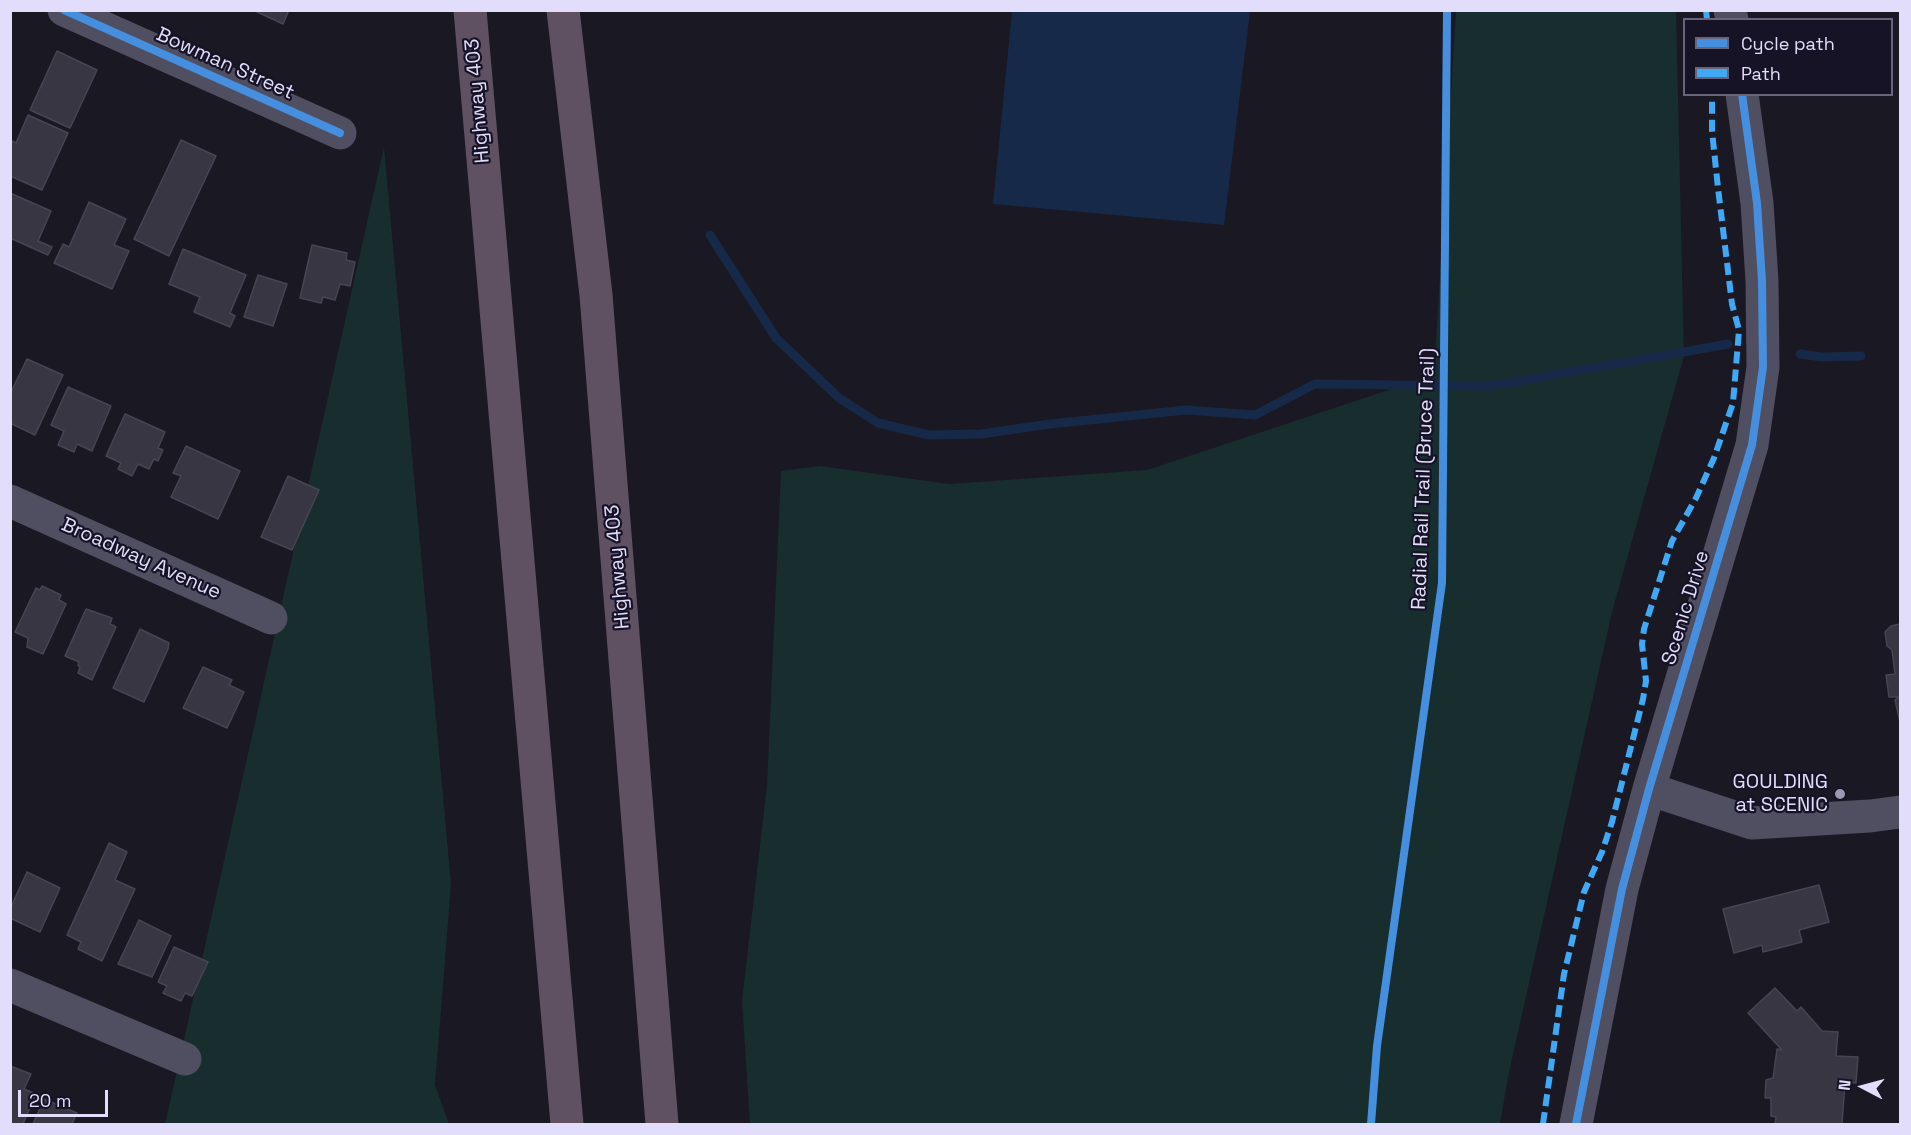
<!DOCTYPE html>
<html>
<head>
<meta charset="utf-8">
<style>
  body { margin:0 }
  #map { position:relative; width:1911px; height:1135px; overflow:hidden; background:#1a1822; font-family:"Space Grotesk",sans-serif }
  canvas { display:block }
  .frame { position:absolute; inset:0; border:12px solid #e1ddfb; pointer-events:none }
  .legend { position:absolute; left:1683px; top:18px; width:210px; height:78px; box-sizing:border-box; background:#171327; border:2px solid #68647c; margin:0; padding:8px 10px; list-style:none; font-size:18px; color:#e1ddfb }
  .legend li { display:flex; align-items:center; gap:12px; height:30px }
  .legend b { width:30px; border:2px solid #68647c }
  .north { position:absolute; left:1833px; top:1057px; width:60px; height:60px; -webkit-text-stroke:4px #171327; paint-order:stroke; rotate:276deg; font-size:16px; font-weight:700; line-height:24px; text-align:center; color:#e1ddfb }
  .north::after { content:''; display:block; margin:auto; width:21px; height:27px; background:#e1ddfb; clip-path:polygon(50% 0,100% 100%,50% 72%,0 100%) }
  .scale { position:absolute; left:18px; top:1090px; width:90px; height:27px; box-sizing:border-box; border:3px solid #e1ddfb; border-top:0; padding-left:8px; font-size:18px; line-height:21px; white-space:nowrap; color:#e1ddfb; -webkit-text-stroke:4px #171327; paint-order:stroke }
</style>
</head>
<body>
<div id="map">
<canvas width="1911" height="1135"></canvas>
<div class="frame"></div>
<ul class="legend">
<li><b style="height:8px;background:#468fdf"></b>Cycle path</li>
<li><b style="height:8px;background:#3fa9f5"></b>Path</li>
</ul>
<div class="north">N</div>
<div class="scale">20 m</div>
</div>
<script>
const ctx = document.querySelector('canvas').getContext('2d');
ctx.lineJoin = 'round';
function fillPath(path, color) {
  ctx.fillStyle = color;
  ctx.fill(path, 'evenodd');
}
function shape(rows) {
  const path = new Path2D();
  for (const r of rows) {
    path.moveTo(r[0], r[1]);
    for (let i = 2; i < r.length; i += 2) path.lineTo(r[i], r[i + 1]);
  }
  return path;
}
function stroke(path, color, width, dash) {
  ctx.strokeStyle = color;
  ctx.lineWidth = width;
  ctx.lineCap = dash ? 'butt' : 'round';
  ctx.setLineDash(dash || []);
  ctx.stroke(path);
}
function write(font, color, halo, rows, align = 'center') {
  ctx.font = font + ' "Space Grotesk",sans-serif';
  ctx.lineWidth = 4.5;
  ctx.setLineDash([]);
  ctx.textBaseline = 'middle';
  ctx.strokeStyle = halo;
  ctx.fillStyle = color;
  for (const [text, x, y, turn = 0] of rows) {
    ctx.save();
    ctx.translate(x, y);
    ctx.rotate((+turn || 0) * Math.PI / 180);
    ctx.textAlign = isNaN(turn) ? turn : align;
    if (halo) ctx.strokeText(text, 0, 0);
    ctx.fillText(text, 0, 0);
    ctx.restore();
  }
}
fillPath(shape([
  [1456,11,1676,11,1684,356,1612,612,1508,1077,1500,1124,750,1124,742,1001,767,785,781,471,820,466,949,484,1147,470,1434,375],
  [384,147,451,884,435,1085,449,1124,165,1124]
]), '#172d2e');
fillPath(shape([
  [1012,11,1250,11,1224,225,993,204]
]), '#172948');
stroke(shape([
  [710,235,776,338,839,398,878,423,929,435,981,434,1050,424,1186,410,1255,415,1315,384,1491,386,1728,344],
  [1800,354,1822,357,1861,356]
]), '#172948', 9);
const building = shape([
  [253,10,289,10,283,24,253,10],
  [57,51,97,70,70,128,30,110,57,51],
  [28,115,68,133,42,190,10,176,10,146,13,141,16,143,28,115],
  [181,140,216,156,169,256,134,239,181,140],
  [10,193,51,211,38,241,52,247,48,255,10,238,10,193],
  [89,202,126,219,114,245,129,251,112,289,54,263,63,244,69,247,89,202],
  [312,245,347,253,346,260,355,262,350,286,340,284,335,300,323,297,321,303,300,298,312,245],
  [183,249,246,275,230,313,235,316,230,327,194,312,200,297,169,284,183,249],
  [258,275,287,284,273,326,244,317,258,275],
  [27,359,63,375,35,435,10,423,10,394,27,359],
  [68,387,111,406,92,451,77,444,74,452,58,445,64,431,51,425,68,387],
  [125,414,165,432,158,448,163,450,158,461,154,459,149,469,138,464,132,476,118,469,121,463,106,456,125,414],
  [186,446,240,471,218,519,171,497,181,476,173,473,186,446],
  [288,476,319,490,292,550,261,537,288,476],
  [42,586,61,595,59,600,66,604,43,654,27,647,28,638,15,632,36,588,40,590,42,586],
  [86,609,112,618,110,624,116,627,92,680,78,673,80,667,78,665,79,662,65,656,86,609],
  [1900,624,1900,722,1895,700,1900,697,1889,697,1886,675,1895,674,1892,650,1887,646,1885,632,1891,626,1900,624],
  [140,629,169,643,168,649,144,702,113,688,140,629],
  [203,667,232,680,229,685,244,692,227,728,183,708,203,667],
  [109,843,127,852,115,880,135,889,102,961,78,949,81,942,67,935,109,843],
  [27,872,60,888,40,932,10,918,10,909,27,872],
  [1819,885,1829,922,1799,930,1802,942,1763,952,1762,945,1734,953,1723,909,1819,885],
  [139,920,171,936,152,977,118,964,139,920],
  [174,947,208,962,192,996,185,993,181,1001,163,993,167,986,158,982,174,947],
  [1775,988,1797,1011,1801,1007,1822,1031,1838,1032,1836,1056,1858,1057,1856,1083,1845,1082,1842,1124,1775,1124,1776,1117,1771,1116,1771,1098,1765,1098,1766,1080,1773,1078,1777,1049,1782,1050,1748,1013,1775,988],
  [10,1066,31,1074,24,1089,36,1094,23,1124,10,1124,10,1066],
  [44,1099,77,1113,72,1124,33,1124,44,1099]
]);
fillPath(building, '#393643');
stroke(building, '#474454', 1.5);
stroke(shape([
  [1371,1124,1377,1046,1442,583,1447,10]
]), '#4a545f', 4, [3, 4.5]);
stroke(shape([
  [64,10,340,133],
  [1730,10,1732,20],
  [10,501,271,618],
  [1649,789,1752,823,1870,816,1900,812],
  [10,985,185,1059],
  [1576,1124,1622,889,1649,789,1752,445,1763,367,1762,281,1757,203,1742,94]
]), '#504e61', 33);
stroke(shape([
  [470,10,567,1124],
  [563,10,596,295,662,1124]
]), '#5f5062', 33);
stroke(shape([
  [1706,10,1707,20],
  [1543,1124,1564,974,1584,892,1602,852,1612,822,1643,699,1646,681,1642,644,1644,629,1672,541,1696,498,1714,458,1733,403,1739,330,1732,304,1718,188,1712,131,1712,94]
]), '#3fa9f5', 6, [12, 6]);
stroke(shape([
  [64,10,340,133],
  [1371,1124,1377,1046,1442,583,1447,10],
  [1576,1124,1622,889,1649,789,1752,445,1763,367,1762,281,1757,203,1742,94]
]), '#468fdf', 8);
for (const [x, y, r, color] of [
  [1840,794,6,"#9b98af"]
]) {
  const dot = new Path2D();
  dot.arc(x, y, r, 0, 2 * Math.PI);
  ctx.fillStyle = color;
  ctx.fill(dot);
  stroke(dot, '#171327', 2);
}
write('20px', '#e1ddfb', '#171327', [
  ["Bowman Street",225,64,24],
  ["Highway 403",478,101,-95],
  ["Radial Rail Trail (Bruce Trail)",1424,479,-88],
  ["Broadway Avenue",141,559,24],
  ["Highway 403",618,567,-95],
  ["Scenic Drive",1686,608,-73]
]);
write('20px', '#e1ddfb', '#171327', [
  ["GOULDING",1828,783],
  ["at SCENIC",1828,806]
], 'right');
</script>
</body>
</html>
